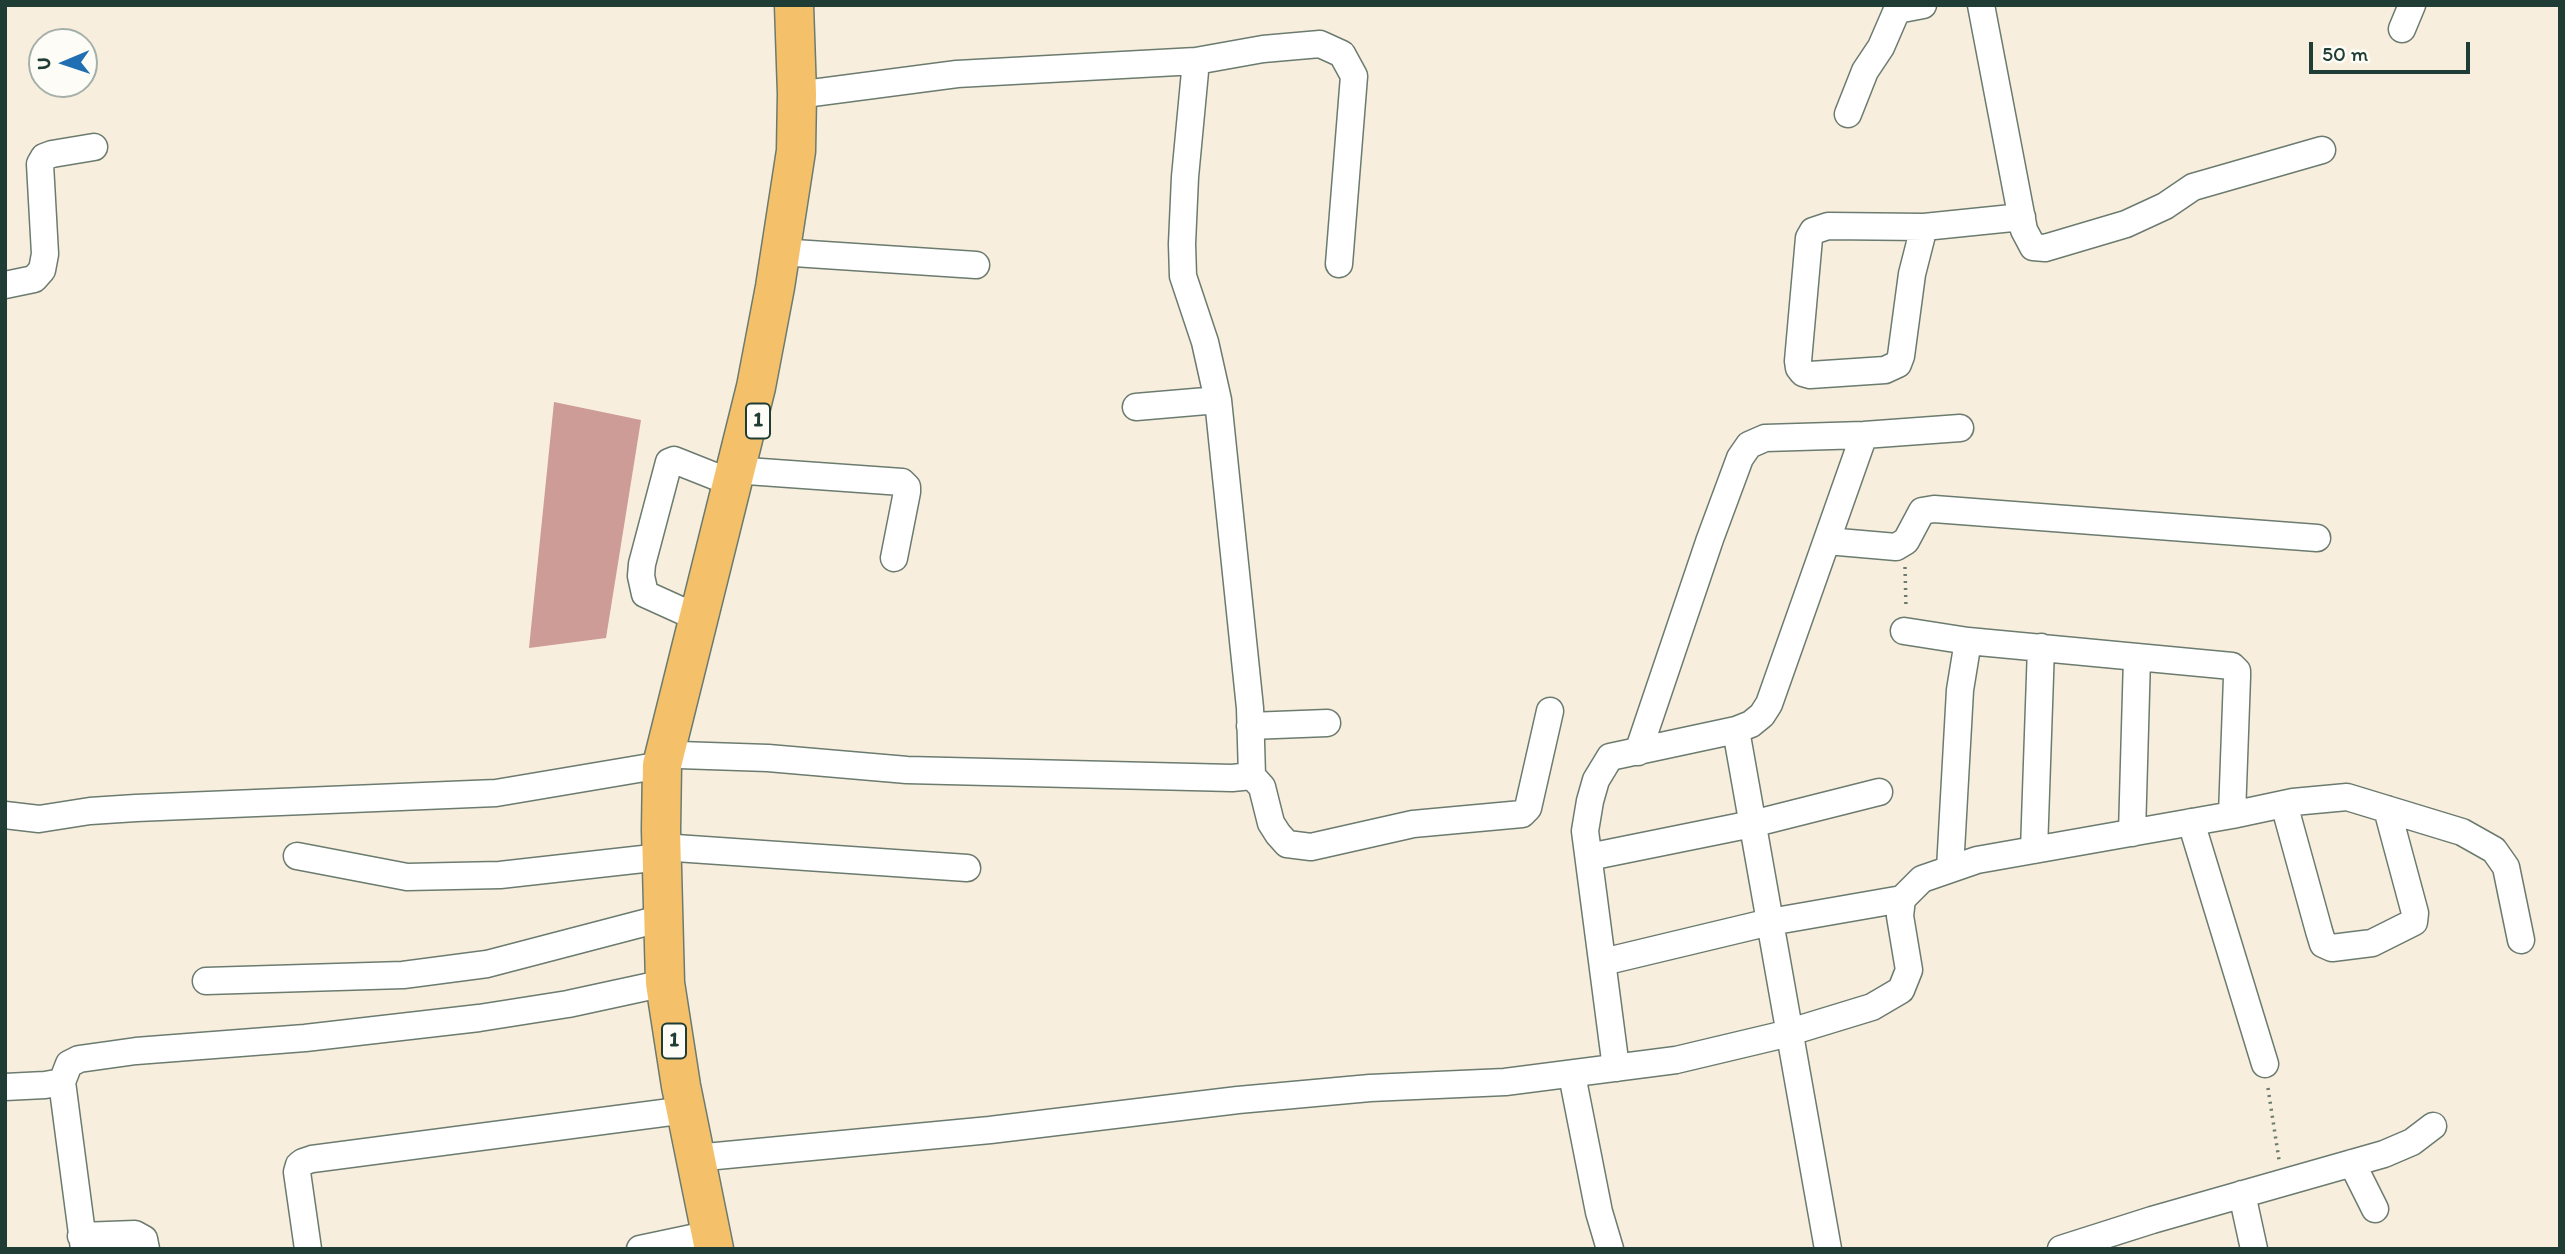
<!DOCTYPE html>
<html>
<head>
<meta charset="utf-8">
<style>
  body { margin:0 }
  #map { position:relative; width:2565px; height:1254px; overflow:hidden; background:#f8eedd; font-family:Itim,sans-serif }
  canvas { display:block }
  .frame { position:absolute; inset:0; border:7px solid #1f3d34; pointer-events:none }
  .north { position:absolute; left:28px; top:28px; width:70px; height:70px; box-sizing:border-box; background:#fdfcf7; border:2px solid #a4b0a9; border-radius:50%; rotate:268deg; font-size:19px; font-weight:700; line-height:28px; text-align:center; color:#1f3d34 }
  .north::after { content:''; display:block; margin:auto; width:24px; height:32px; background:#1f6fb2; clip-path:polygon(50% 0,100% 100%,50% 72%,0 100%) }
  .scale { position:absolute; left:2309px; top:42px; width:161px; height:32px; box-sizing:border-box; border:4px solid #1f3d34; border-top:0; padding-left:9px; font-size:21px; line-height:24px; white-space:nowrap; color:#1f3d34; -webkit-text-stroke:5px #fdfcf7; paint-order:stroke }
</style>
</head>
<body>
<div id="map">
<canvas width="2565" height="1254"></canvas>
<div class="frame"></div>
<div class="north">U</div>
<div class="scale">50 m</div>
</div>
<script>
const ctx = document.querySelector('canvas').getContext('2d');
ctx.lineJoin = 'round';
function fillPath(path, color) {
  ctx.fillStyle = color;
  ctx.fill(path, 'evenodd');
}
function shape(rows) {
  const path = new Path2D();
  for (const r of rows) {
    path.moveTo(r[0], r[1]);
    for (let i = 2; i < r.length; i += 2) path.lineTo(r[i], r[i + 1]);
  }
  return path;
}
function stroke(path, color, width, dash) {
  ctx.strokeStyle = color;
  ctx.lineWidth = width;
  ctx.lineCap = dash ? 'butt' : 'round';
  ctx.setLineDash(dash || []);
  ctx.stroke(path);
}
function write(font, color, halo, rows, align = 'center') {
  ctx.font = font + ' Itim,sans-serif';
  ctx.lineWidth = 5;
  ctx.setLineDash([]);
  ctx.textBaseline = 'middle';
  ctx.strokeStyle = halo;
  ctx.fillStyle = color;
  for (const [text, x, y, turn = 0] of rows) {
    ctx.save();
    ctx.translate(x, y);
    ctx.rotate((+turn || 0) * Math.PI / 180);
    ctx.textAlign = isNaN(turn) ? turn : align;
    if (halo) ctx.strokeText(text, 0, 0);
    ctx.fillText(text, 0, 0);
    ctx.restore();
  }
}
fillPath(shape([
  [554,402,641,420,606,638,529,648]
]), '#ce9c97');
const minor = shape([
  [1981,5,2024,230,2033,247,2045,248,2126,224,2165,206,2193,187,2322,150],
  [2402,29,2412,5],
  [1196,61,1263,49,1320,44,1342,54,1354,76,1339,264],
  [1848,114,1865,71,1881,47,1897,10,1923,5],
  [1924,227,1912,274,1901,356,1898,364,1885,370,1810,375,1803,373,1799,368,1798,361,1809,238,1813,231,1828,226,1924,227,2022,217],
  [794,253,976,265],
  [5,285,34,279,42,270,45,254,40,164,44,157,52,154,94,147],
  [1136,407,1218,400],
  [747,471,902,482,907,487,907,492,894,558],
  [1827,541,1896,547,1906,541,1922,511,1934,509,2317,538],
  [698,618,645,594,641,576,642,564,669,462,674,460,732,483],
  [1904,631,1968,641,2232,666,2237,671,2237,677,2232,815],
  [1250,726,1327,723],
  [1736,730,1828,1249],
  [1638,752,1710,539,1740,458,1749,445,1765,438,1864,435,1960,428],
  [679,755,768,758,907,770,1232,778,1252,776,1250,708,1218,400,1205,342,1183,276,1182,244,1185,177,1196,61,957,74,812,93],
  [1252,776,1262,787,1271,823,1278,834,1287,844,1311,847,1413,824,1522,814,1528,808,1550,711],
  [2284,804,2319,931,2323,944,2332,948,2372,943,2414,922,2415,913,2387,809],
  [5,815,39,819,90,811,136,808,496,793,662,765],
  [2191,822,2265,1064],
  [2132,833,2137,658],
  [661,847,967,868],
  [2034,850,2041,647],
  [297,856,407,877,500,875,661,857],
  [1589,857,1752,824,1879,792],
  [1950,869,1960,690,1968,641],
  [1603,962,1770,922,1902,899],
  [206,981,403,975,487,964,663,918],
  [1616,1068,1585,831,1590,801,1596,780,1610,757,1736,730,1751,724,1762,715,1769,704,1864,435],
  [1572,1075,1599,1212,1610,1249],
  [5,1087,45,1085,62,1082],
  [695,1158,990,1130,1238,1100,1370,1088,1505,1082,1676,1060,1777,1036,1872,1007,1901,990,1909,970,1900,916,1902,899,1922,879,1977,860,2232,815,2293,802,2347,797,2462,832,2494,850,2506,867,2521,940],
  [2352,1163,2375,1209],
  [2242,1194,2254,1249],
  [81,1236,135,1234,144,1239,146,1249],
  [84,1249,62,1082,69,1064,79,1059,136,1051,305,1038,479,1018,568,1004,665,983],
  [308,1249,297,1172,299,1165,303,1162,312,1159,686,1110],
  [640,1249,711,1234],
  [2061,1249,2152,1220,2384,1154,2412,1142,2433,1126]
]);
const highway = shape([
  [714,1249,681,1086,665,983,661,830,662,765,756,387,775,287,796,151,797,94,794,5]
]);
stroke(minor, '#6b7b6f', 29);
stroke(highway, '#6b7b6f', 41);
stroke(shape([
  [1905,567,1906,608],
  [2268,1088,2279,1160]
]), '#6b7b6f', 3.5, [2, 5]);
stroke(minor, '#fff', 26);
stroke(highway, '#f4c16a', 38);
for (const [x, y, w] of [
  [758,421,24],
  [674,1041,24]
]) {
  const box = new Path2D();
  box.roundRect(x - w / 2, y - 17.5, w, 35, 5);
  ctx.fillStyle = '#fdfcf7';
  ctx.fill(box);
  stroke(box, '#1f3d34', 2);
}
write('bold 21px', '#1f3d34', null, [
  ["1",758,421],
  ["1",674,1041]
]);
</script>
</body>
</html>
